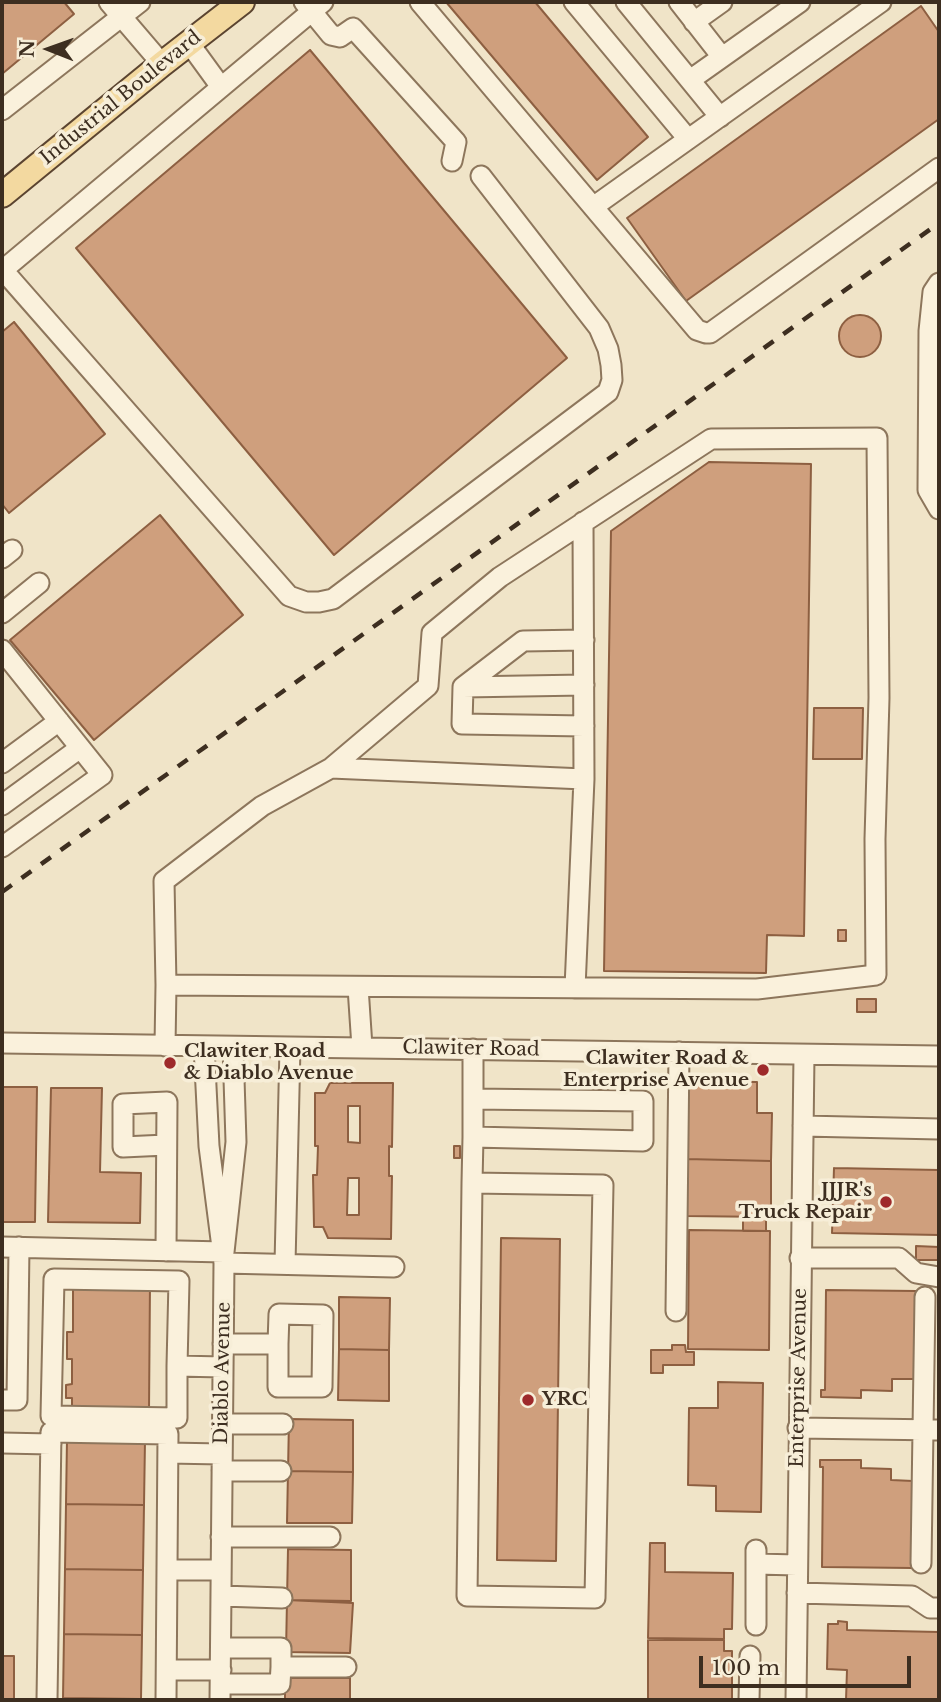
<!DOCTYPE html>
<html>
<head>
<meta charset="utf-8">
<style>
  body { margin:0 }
  #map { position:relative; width:941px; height:1702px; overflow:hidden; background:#f0e4c8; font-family:"Libre Baskerville",serif }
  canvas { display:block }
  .frame { position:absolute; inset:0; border:4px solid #3d2e20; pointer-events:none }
  .north { position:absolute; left:14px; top:14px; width:70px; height:70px; -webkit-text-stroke:5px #f7eed8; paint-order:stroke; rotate:271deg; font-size:19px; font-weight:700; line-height:28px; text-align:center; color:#3d2e20 }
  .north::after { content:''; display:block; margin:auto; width:24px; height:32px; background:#3d2e20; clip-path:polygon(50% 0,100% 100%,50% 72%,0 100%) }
  .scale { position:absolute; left:699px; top:1656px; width:212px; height:32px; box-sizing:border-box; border:4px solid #3d2e20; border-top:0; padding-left:9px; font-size:21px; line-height:24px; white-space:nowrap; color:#3d2e20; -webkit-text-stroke:5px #f7eed8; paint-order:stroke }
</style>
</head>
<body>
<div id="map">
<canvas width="941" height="1702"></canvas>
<div class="frame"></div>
<div class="north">N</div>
<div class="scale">100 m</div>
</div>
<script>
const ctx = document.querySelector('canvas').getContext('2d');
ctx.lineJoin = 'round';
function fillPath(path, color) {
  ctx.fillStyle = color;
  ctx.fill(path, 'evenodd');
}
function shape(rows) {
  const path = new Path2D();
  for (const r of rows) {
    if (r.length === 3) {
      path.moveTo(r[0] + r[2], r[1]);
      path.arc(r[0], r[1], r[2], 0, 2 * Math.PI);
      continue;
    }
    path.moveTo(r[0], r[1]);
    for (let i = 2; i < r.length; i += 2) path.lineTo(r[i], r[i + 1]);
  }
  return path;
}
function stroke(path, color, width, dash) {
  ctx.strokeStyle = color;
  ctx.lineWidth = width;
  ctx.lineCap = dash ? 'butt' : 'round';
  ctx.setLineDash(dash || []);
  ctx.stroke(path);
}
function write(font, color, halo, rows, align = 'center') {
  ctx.font = font + ' "Libre Baskerville",serif';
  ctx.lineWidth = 7;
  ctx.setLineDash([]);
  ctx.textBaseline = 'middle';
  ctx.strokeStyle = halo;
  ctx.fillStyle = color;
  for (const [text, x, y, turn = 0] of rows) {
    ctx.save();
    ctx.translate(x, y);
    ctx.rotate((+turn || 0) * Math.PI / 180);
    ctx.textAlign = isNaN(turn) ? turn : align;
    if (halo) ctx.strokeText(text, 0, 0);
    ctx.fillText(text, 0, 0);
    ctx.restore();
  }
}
const building = shape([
  [2,2,64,2,74,14,2,74,2,2],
  [446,2,535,2,648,137,597,180,446,2],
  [921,6,939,32,939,119,686,301,627,218,921,6],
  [310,50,567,358,334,555,76,248,310,50],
  [860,336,21],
  [14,322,105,434,9,513,2,504,2,332,14,322],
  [709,462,811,464,804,936,767,935,766,973,604,971,611,531,709,462],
  [160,515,243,615,94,740,10,640,160,515],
  [814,708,863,708,862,759,813,759,814,708],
  [838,930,846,930,846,941,838,941,838,930],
  [857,999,876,999,876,1012,857,1012,857,999],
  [687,1081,757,1082,757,1113,772,1113,771,1161,686,1159,687,1081],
  [330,1083,393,1083,392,1147,389,1146,389,1176,392,1176,391,1239,328,1238,323,1227,314,1227,313,1175,317,1175,318,1146,315,1146,315,1093,325,1093,330,1083],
  [348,1106,360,1106,360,1143,348,1142,348,1106],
  [348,1178,359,1178,359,1215,347,1215,348,1178],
  [2,1087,37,1087,35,1222,2,1222,2,1087],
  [51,1088,102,1088,100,1172,141,1173,140,1223,48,1222,51,1088],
  [454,1146,460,1146,460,1158,454,1158,454,1146],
  [686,1159,771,1161,771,1217,685,1216,686,1159],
  [834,1168,939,1170,939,1235,832,1233,834,1168],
  [743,1217,766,1217,766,1231,743,1231,743,1217],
  [689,1230,770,1231,769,1350,688,1349,689,1230],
  [501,1238,560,1239,556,1561,497,1560,501,1238],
  [916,1246,939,1247,939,1260,916,1260,916,1246],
  [73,1281,150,1282,149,1411,72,1410,72,1398,66,1398,66,1385,72,1384,72,1359,67,1359,67,1332,73,1332,73,1281],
  [826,1290,916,1291,915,1379,892,1379,892,1391,861,1390,861,1398,821,1397,821,1390,825,1390,826,1290],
  [339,1297,390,1298,389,1350,339,1349,339,1297],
  [672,1345,685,1345,686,1352,694,1352,694,1365,663,1365,663,1373,651,1373,651,1350,672,1350,672,1345],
  [339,1349,389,1350,389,1401,338,1400,339,1349],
  [718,1382,763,1383,761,1512,716,1511,716,1486,688,1485,689,1408,718,1408,718,1382],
  [289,1419,353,1420,353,1472,288,1471,289,1419],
  [67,1439,145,1440,144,1505,66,1504,67,1439],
  [820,1460,861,1460,861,1468,891,1469,891,1480,913,1481,912,1568,822,1567,823,1467,820,1467,820,1460],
  [288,1471,353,1472,352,1523,287,1523,288,1471],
  [66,1504,144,1505,143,1570,65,1569,66,1504],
  [650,1543,665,1543,665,1572,733,1573,732,1629,724,1629,724,1639,648,1638,650,1543],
  [288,1549,351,1550,351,1601,287,1600,288,1549],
  [65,1569,143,1570,142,1635,64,1634,65,1569],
  [287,1600,353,1603,350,1653,286,1652,287,1600],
  [838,1621,847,1622,847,1630,939,1632,939,1700,846,1700,847,1670,827,1669,828,1624,838,1624,838,1621],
  [64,1634,142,1635,141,1699,63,1698,64,1634],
  [648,1640,724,1640,724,1651,732,1651,732,1700,648,1700,648,1640],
  [2,1656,14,1656,14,1700,2,1700,2,1656],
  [285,1678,350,1678,350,1700,285,1700,285,1678]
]);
fillPath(building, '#cf9f7d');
stroke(building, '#8d5f41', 2);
const minor = shape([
  [109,2,162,64],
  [304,2,331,35,340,37,353,28,456,142,452,161],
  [420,2,697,330,706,333,710,333,939,168],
  [574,2,688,139],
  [626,2,720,117],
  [679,2,722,57],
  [694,22,722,2],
  [189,43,221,87],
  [690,80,800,2],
  [2,110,140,2],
  [593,207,881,2],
  [2,269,289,596,306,602,319,602,333,599,608,392,612,380,611,365,608,349,599,328,481,176],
  [3,270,323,2],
  [939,283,933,292,929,331,928,490,939,509],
  [2,558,12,550],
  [2,613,39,583],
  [584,640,523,641,463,687,462,724,584,726],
  [2,650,102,775,2,847],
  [463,687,584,685],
  [2,763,59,721],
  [331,768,584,779],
  [2,805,80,748],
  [358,987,362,1047],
  [575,988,584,779,583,522],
  [2,1043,939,1056],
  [165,1046,166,985,164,881,262,806,331,768,428,686,432,633,500,577,711,439,877,438,879,698,875,839,876,975,757,989,166,985],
  [204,1047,209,1146,224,1263,220,1700],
  [473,1049,473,1137,643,1141,643,1101,473,1099],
  [803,1126,939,1129],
  [472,1183,603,1185,595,1598,467,1596,472,1183,473,1137],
  [2,1247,224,1252,236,1142,233,1047],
  [166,1251,167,1102,123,1104,123,1147,166,1145],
  [800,1258,899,1258,916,1273,939,1277],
  [224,1263,394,1267],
  [285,1264,290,1047],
  [676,1311,679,1052],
  [223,1344,278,1344,279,1314,323,1315,322,1387,278,1387,278,1344],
  [177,1366,177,1418,51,1416,54,1279,179,1281,177,1366,223,1367],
  [2,1400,17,1400,19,1247],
  [222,1424,283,1424],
  [798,1428,939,1430],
  [2,1443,51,1444],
  [168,1453,222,1454],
  [222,1471,281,1471],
  [221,1537,330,1537],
  [756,1550,756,1625],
  [921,1563,925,1297],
  [756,1564,797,1565],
  [168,1570,221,1570],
  [797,1593,912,1596,930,1608,939,1608],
  [221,1596,282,1598],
  [221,1648,281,1648,281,1667,280,1684,221,1684],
  [281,1667,346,1667],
  [168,1670,221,1670],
  [47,1700,51,1432,168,1434,166,1700],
  [749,1700,750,1656],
  [796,1700,804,1055]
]);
const major = shape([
  [2,195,162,64,242,2]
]);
stroke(minor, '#8d765c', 23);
stroke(major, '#5b4430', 28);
stroke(minor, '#faf1dc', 19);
stroke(major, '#f3d9a0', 24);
stroke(shape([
  [2,892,939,223]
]), '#3d2e20', 4.5, [12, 12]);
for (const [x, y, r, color] of [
  [170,1063,7,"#9e2a2b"],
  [763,1070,7,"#9e2a2b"],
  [886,1202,7,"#9e2a2b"],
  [528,1400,7,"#9e2a2b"]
]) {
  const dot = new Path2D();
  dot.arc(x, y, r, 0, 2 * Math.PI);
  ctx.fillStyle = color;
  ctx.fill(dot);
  stroke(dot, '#f7eed8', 2.5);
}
write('19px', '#3d2e20', '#f7eed8', [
  ["Industrial Boulevard",121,98,-39],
  ["Clawiter Road",471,1049,1],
  ["Diablo Avenue",223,1373,-89],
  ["Enterprise Avenue",799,1378,-89]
]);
write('bold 19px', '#3d2e20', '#f7eed8', [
  ["Clawiter Road",184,1052],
  ["& Diablo Avenue",184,1074],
  ["Clawiter Road &",749,1059,"right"],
  ["Enterprise Avenue",749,1081,"right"],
  ["JJJR's",872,1191,"right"],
  ["Truck Repair",872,1213,"right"],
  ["YRC",542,1400]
], 'left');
</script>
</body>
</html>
